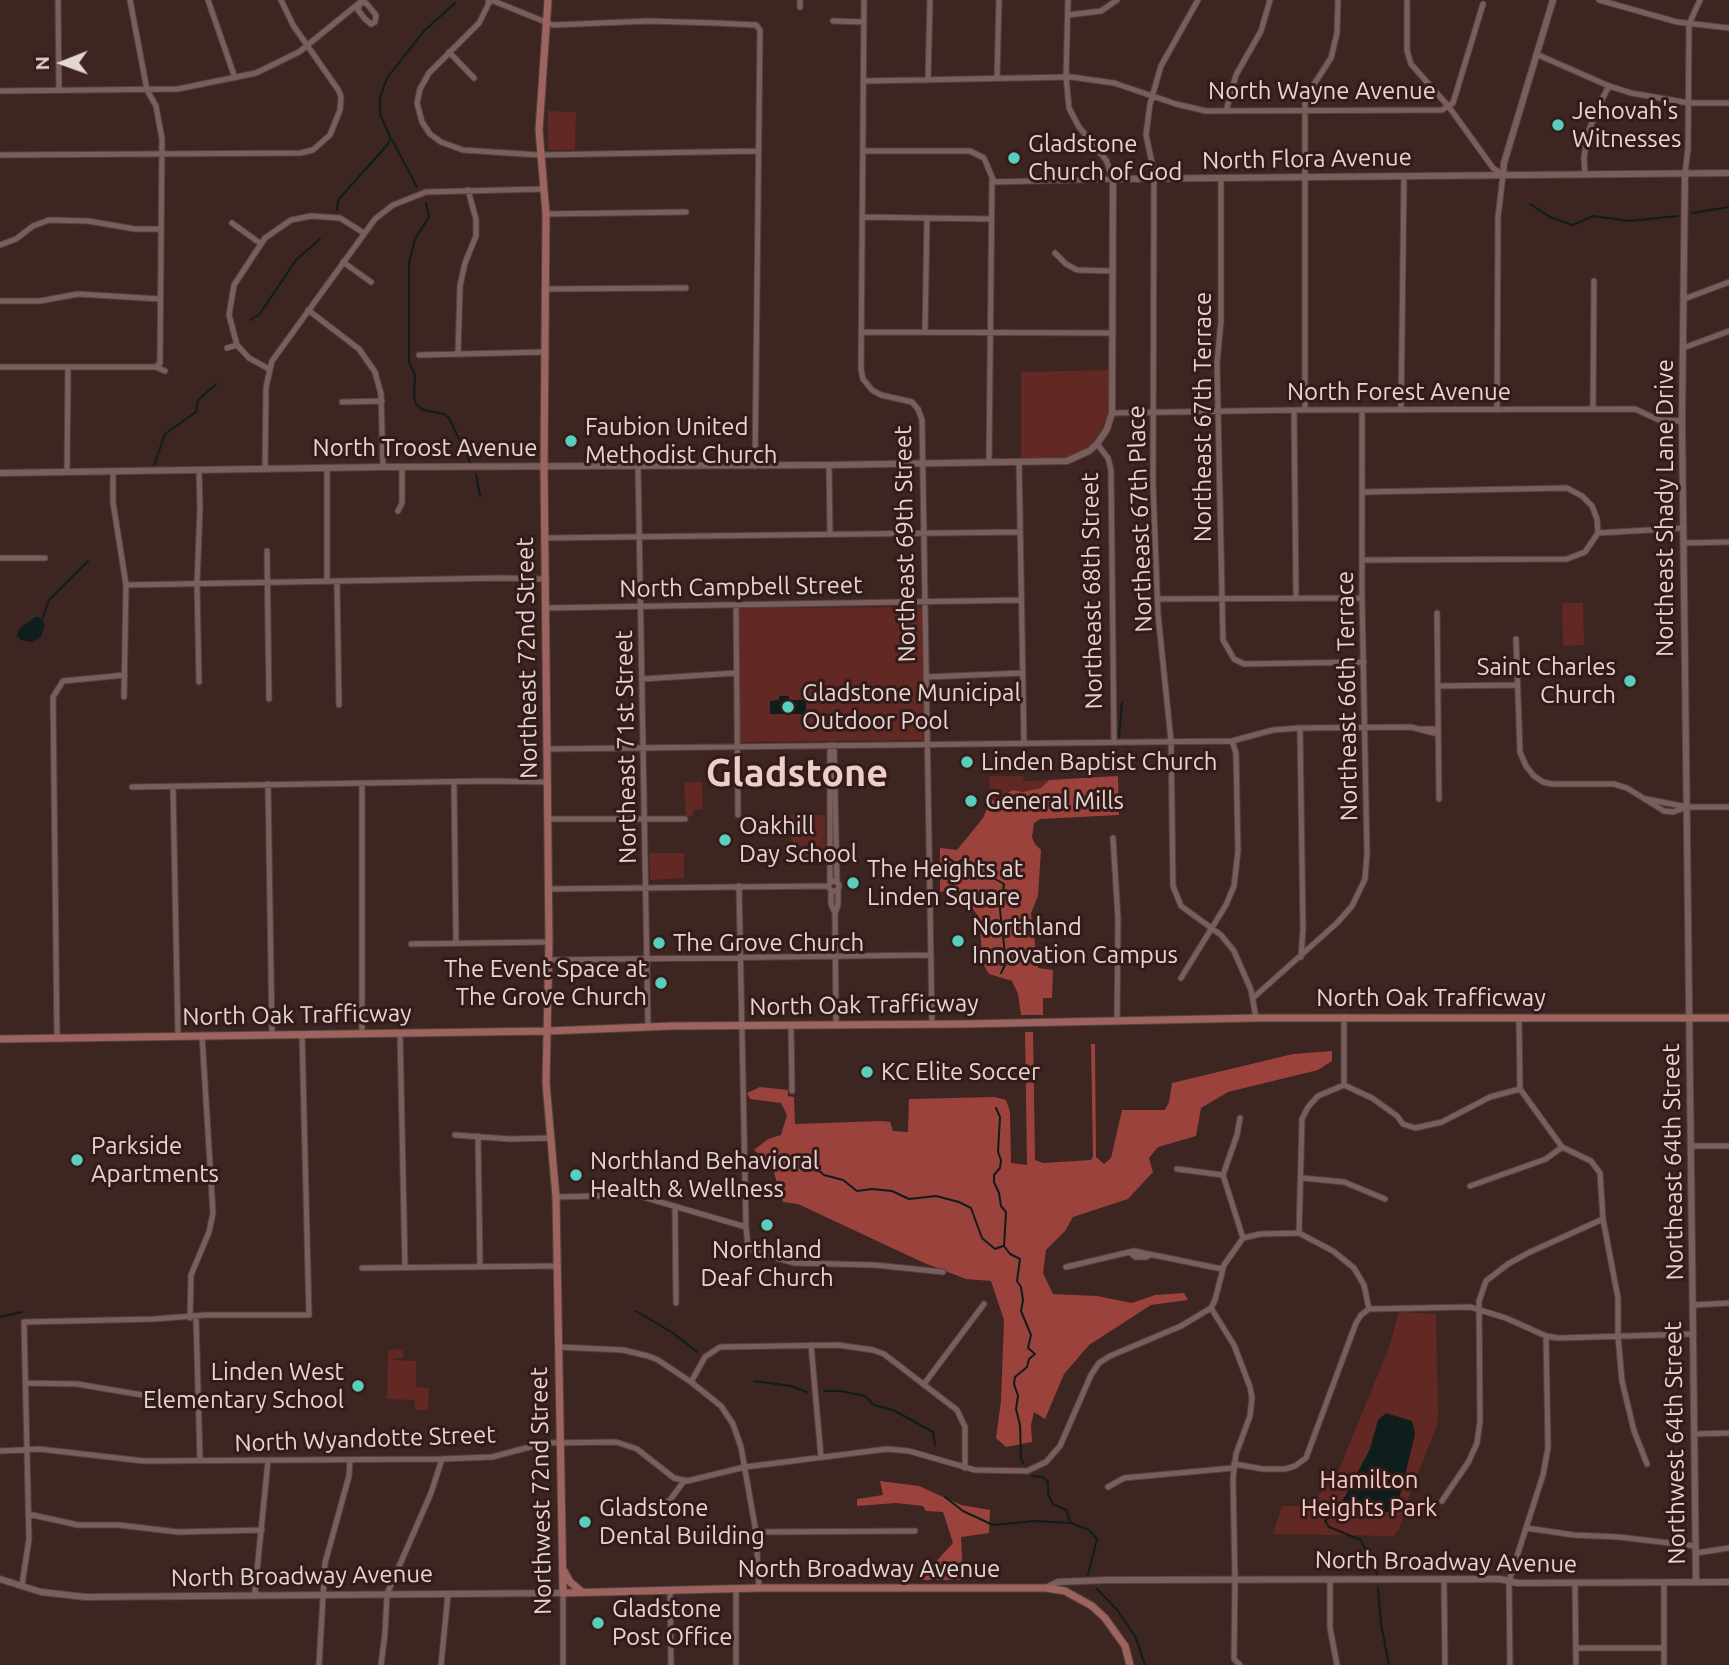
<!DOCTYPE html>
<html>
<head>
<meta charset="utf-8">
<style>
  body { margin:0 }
  #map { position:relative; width:1729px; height:1665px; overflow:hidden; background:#3d2522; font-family:Ubuntu,sans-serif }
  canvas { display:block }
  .north { position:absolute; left:28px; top:28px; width:70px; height:70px; -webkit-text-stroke:5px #321b19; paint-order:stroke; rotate:269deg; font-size:19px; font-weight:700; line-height:28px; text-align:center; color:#e4d4d2 }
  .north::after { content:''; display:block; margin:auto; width:24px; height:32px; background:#e4d4d2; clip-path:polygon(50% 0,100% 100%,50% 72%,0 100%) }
</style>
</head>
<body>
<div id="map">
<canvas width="1729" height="1665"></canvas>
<div class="north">N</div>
</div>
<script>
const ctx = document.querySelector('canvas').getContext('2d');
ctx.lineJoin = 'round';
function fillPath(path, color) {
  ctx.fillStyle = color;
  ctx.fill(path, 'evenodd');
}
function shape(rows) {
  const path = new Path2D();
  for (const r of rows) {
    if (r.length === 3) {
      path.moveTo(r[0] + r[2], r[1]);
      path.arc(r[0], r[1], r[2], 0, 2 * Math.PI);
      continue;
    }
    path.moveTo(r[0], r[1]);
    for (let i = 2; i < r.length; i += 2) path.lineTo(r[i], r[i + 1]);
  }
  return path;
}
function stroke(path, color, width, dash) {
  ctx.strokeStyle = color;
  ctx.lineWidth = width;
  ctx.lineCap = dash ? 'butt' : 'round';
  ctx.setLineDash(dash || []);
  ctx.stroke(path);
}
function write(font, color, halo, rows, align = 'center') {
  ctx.font = font + ' Ubuntu,sans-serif';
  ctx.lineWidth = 6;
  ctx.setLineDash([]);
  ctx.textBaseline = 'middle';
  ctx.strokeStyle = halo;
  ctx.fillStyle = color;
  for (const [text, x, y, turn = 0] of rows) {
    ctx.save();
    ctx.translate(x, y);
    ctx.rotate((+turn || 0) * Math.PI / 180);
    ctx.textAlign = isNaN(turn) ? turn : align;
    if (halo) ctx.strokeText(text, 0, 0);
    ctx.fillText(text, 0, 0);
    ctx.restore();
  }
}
fillPath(shape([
  [548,111,576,112,575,150,548,150],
  [1109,370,1108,416,1094,442,1082,452,1069,457,1021,460,1021,372],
  [1562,603,1583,603,1584,645,1563,646],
  [922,607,924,740,740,742,738,608],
  [989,776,1023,776,1024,781,1049,780,1041,788,1023,792,1013,790,990,802],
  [702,782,703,809,694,810,692,816,686,817,684,783],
  [791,815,825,815,825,855,811,855,811,862,796,862,796,852,791,851],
  [650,853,684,853,684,878,650,880],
  [1399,1312,1436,1314,1438,1413,1437,1425,1407,1501,1399,1530,1393,1536,1273,1534,1282,1506,1299,1506,1315,1500,1338,1472,1388,1350],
  [403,1349,404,1357,389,1360,416,1361,416,1387,429,1388,428,1410,415,1410,415,1400,387,1399,388,1350]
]), '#622824');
fillPath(shape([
  [1118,776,1119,815,1040,819,1034,823,1032,837,1035,844,1041,850,1038,896,1031,913,1038,968,1053,970,1052,998,1043,998,1043,1015,1021,1015,1018,994,1012,981,989,974,983,964,979,917,969,904,949,891,940,892,940,848,957,850,983,818,990,802,1013,790,1023,792,1041,788,1049,780],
  [1025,1032,1033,1032,1035,1160,1043,1163,1091,1160,1093,1157,1091,1044,1095,1044,1096,1157,1104,1164,1111,1158,1122,1110,1165,1110,1169,1102,1172,1083,1293,1054,1332,1051,1332,1061,1318,1070,1228,1092,1201,1108,1196,1136,1158,1147,1149,1158,1153,1172,1128,1199,1073,1217,1065,1231,1046,1250,1043,1273,1053,1294,1097,1296,1132,1303,1155,1295,1184,1293,1188,1300,1151,1305,1089,1345,1064,1374,1045,1419,1034,1412,1031,1425,1032,1442,1006,1447,996,1438,1001,1401,1004,1320,991,1281,966,1279,922,1262,798,1204,783,1202,771,1163,754,1150,768,1139,781,1135,787,1115,781,1103,750,1099,747,1093,760,1087,788,1090,788,1096,794,1097,795,1124,881,1121,890,1122,893,1131,908,1132,909,1099,995,1097,1006,1100,1010,1112,1011,1163,1027,1165],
  [880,1481,919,1486,961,1505,990,1510,989,1533,961,1537,963,1580,919,1580,953,1543,943,1512,926,1511,923,1506,896,1503,857,1506,857,1499,883,1495]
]), '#9c423d');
fillPath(shape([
  [35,617,39,617,45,624,41,637,32,642,21,640,17,636,19,629],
  [779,696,789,696,789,700,806,700,806,714,770,714,770,701,779,700],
  [1386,1413,1412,1421,1415,1434,1397,1508,1385,1513,1354,1506,1343,1500,1370,1449,1378,1420]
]), '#0d1e1c');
stroke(shape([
  [391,138,417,187],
  [426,203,429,217,415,239,409,263,409,362,415,375,414,397,416,404,423,410,444,414,449,418,470,462],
  [1530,204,1550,217,1573,225,1593,216,1629,221,1678,216],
  [337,210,338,200,388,144,390,137,380,114,380,97,387,78,424,31,455,3],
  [1692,213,1729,207],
  [250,320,259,315,296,260,320,239],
  [154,465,165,434,196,412,198,400,216,384],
  [476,474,480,496],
  [42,619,49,600,88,561],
  [1119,737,1122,702],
  [948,858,957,864,961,860,970,862,973,869,980,873,981,878,988,875,1004,884,1000,910,1006,963,1001,973],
  [996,1108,1000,1117,998,1152,1001,1160,1000,1168,994,1175,994,1182,999,1193,1001,1206,1006,1212,1004,1246,1010,1254,1020,1259,1017,1281,1021,1287,1023,1300,1021,1311,1031,1335,1028,1348,1035,1354,1029,1359,1027,1367,1015,1377,1014,1384,1018,1396,1016,1409,1020,1425,1021,1459,1024,1464],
  [817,1169,824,1175,843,1180,857,1191,872,1189,892,1191,909,1199,936,1196,959,1202,971,1208,982,1238,995,1249,1003,1246],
  [636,1311,673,1333,697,1352],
  [0,1317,22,1312],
  [754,1381,791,1386,807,1392],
  [824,1391,840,1391,865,1396,874,1405,893,1410,933,1432,935,1446],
  [1032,1476,1043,1477,1048,1482,1048,1494,1053,1504,1066,1510,1071,1523,1089,1530,1097,1539,1088,1575],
  [945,1497,963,1511,993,1525,1036,1521,1071,1523],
  [1343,1500,1337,1511,1325,1521,1329,1527,1361,1540,1377,1574],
  [1378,1588,1381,1624,1389,1665],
  [1097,1589,1118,1611,1135,1636,1145,1665]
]), '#0d1e1c', 2);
const minor = shape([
  [58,0,59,90],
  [130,0,147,90,156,106,162,139,160,363,156,367],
  [208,0,235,78],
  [488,0,489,3,479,23,429,73,420,89,417,103,422,122,430,134,441,142,463,150,539,155,758,151],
  [491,0,553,25,649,21,715,23,756,25,760,30,755,466],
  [864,0,861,369,863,379,872,390,881,395,912,402,918,409,922,420,932,1024],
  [1198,0,1161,66,1150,104,1146,135,1154,172,1153,484,1158,614,1171,741,1173,886,1181,906,1221,935,1234,951,1251,990,1256,1018],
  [1599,0,1677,22,1729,28],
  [1407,2,1407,51,1411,64,1449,107,1493,168,1503,175,1498,217,1497,410],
  [360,3,366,3,376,15,375,22,371,24,365,19,358,10,360,3],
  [800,7,800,0],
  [1068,15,1101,11,1117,0],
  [833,21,864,22],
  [449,52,474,78],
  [1536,54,1609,86,1631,93,1689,103,1729,103],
  [997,78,999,0],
  [928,80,930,0],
  [863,81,1071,77,1114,83,1176,104,1206,111,1442,110,1453,103,1483,4],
  [0,91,178,89,256,73,299,52,363,0],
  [1226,111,1236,75,1261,31,1270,0],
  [863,151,970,151,984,158,994,182,1113,179,1106,160,1079,127,1069,108,1066,77,1068,0],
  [0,155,300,153,313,150,330,135,340,110,341,97,339,91,293,25,281,0],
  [1685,173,1688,149,1689,24,1700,0],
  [1585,175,1584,157,1589,130,1599,105,1609,86],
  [1221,179,1221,321,1217,363,1223,640,1234,659,1244,664,1364,662],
  [546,214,686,212],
  [862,217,991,219],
  [232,223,261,244],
  [0,245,16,239,33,226,49,220,88,221,135,229,160,229],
  [1055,253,1066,264,1077,270,1113,271],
  [343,262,371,282],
  [544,289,686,288],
  [1684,299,1729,282],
  [0,301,40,301,78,294,160,299],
  [308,310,359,349,375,372,381,394,383,467],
  [861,332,1112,333],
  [925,332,927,218],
  [227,348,237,345],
  [1683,348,1729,331],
  [458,354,460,286,465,263,476,236,476,219,468,190],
  [419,355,545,352],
  [0,367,156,367,165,371],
  [269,369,249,358,237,345,229,315,234,285,265,238,291,220,311,216,340,218,364,233],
  [342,402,382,401],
  [1593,409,1594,281],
  [1294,410,1296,597],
  [1305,410,1305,104,1309,92,1331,58,1337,33,1338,0],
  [1401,410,1404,177],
  [1112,413,1294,410,1635,409,1659,420,1682,421],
  [1097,444,1108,458,1111,470,1114,741],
  [989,462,992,180],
  [1019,462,1024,743],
  [829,465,830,533],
  [638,467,648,1026],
  [327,468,327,581],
  [265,469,266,387,272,361,375,219,393,205,426,192,543,189],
  [113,471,113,502,126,585,124,697],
  [67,472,68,367],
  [1362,492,1567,488,1582,496,1592,506,1597,519,1598,533],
  [398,511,402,503,402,467],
  [1598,533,1684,528],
  [545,538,1020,532],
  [1684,543,1729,542],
  [267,551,269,699],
  [0,558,45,558],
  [1362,560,1567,559,1585,552,1598,533],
  [337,582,339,705],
  [126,585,501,578,545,579],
  [1157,599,1362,598],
  [736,605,738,815],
  [545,608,1021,600],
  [1437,613,1439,799],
  [1516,639,1520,752,1526,766,1534,776,1543,782,1552,784,1614,784,1627,788,1664,811,1673,812,1687,807],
  [926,677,1022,673],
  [642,679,736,673],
  [199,682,197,584,200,507,199,470],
  [1438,686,1517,685],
  [1300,728,1303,929,1301,957],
  [1419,729,1438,729],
  [830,745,830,883],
  [834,745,837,883],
  [547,749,1232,741,1273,730,1300,728,1411,727,1438,734],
  [454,782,456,943],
  [268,784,272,1034],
  [362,784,362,1033],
  [132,787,488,781,548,782],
  [173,788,178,1035],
  [1646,799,1687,807,1729,807],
  [548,819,685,819],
  [1113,838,1118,919,1117,1021],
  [834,886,5],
  [739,886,746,1227,748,1247,754,1252,795,1263,875,1265,943,1272],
  [548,889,829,886],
  [831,890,831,904,835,913],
  [411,944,549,942],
  [549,960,930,955],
  [1181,978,1226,905,1234,886,1238,851,1236,753,1232,741],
  [1253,998,1337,923,1352,906,1365,879,1367,854,1362,598,1362,410],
  [1519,1018,1520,1089,1562,1147],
  [836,1024,835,913,838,905,838,889],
  [791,1025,792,1091],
  [400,1033,405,1267],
  [57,1038,53,697,63,681,125,675],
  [1344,1085,1372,1098,1397,1116,1403,1124,1415,1128,1442,1122,1490,1097,1520,1089],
  [1344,1085,1344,1017],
  [455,1135,510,1139,552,1138],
  [478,1136,480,1265],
  [1692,1146,1729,1146],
  [1562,1147,1591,1161,1600,1173,1603,1219,1618,1298,1618,1336,1622,1381,1634,1431,1647,1464],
  [1177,1169,1223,1175],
  [1302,1178,1344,1182,1385,1199],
  [1470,1186,1546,1159,1562,1147],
  [556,1197,636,1195,746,1227],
  [675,1207,676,1303],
  [1299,1233,1302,1119,1308,1107,1318,1096,1344,1085],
  [1243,1238,1260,1234,1299,1233,1333,1251,1354,1268,1364,1285,1369,1309],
  [1131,1253,1135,1257,1146,1257,1150,1255],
  [1066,1267,1134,1251,1222,1269],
  [362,1268,556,1266],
  [1693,1305,1729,1303],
  [1211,1308,1234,1345,1250,1387,1252,1398,1250,1416,1236,1454,1233,1478,1235,1580,1234,1659,1240,1665],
  [1211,1308,1215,1300,1224,1265,1243,1238,1223,1175,1237,1135,1240,1118],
  [1369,1309,1470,1307,1506,1318,1546,1336,1559,1338,1694,1334],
  [196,1317,200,1461],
  [190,1318,191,1275,209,1232,213,1213,202,1035],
  [811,1345,821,1457],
  [558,1347,623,1350,648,1356,658,1360,691,1382,721,1406,733,1424,741,1447,756,1532,759,1588],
  [691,1382,705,1357,720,1347,838,1345,873,1350,884,1354,957,1410,965,1427,965,1468],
  [26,1383,77,1384,160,1398,199,1397],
  [924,1384,984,1304],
  [1694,1434,1729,1433],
  [0,1451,39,1449,144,1461,442,1459,492,1457,545,1443,616,1442,637,1449,674,1478,687,1481,745,1467,887,1449,909,1451,975,1470,1027,1471,1046,1462,1060,1446,1091,1375,1099,1363,1110,1356,1181,1326,1211,1308],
  [1234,1464,1263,1469,1285,1469,1295,1466,1306,1458,1356,1323,1361,1315,1369,1309],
  [1108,1487,1124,1478,1233,1468],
  [1442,1501,1469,1461,1477,1443,1480,1421,1479,1301,1486,1281,1508,1264,1530,1252,1603,1219],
  [649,1513,670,1500,684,1481],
  [28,1514,78,1525,119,1525,178,1532,262,1530],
  [1526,1528,1574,1535,1619,1537,1695,1546],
  [756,1532,915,1531],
  [1696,1553,1729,1548],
  [1444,1580,1445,1665],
  [1330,1581,1330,1628,1337,1665],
  [1664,1582,1664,1665],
  [1575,1583,1576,1665],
  [22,1585,29,1539,24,1322,154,1319,206,1315,309,1315,302,1034],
  [736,1589,736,1665],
  [670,1590,671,1665],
  [563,1593,563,1665],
  [257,1595,255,1591,268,1461],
  [1576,1648,1664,1648],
  [319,1665,325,1563,349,1476,350,1460],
  [381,1665,385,1633,387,1594,431,1493,442,1459],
  [441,1665,448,1594],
  [1510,1665,1509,1581,1543,1475,1548,1448,1546,1336]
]);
const tertiary = shape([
  [1685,173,1682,421,1696,1582],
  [1503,175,1504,163,1553,0],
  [0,473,383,467,829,465,1067,461,1089,451,1097,444,1107,429,1112,413,1113,179,1729,173],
  [0,1579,41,1592,85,1597,563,1593],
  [1046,1588,1058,1582,1107,1580,1500,1579,1517,1583,1729,1582]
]);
const secondary = shape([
  [548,0,539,130,546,214,544,467,549,942,546,1083,556,1197,563,1593,759,1588,1046,1588,1065,1591,1092,1606,1105,1618,1125,1646,1130,1665],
  [0,1039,548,1031,672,1026,965,1024,1256,1018,1729,1018],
  [564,1571,570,1582,582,1592]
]);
stroke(minor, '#55413f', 7);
stroke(tertiary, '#55413f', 8);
stroke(secondary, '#55413f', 9);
stroke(minor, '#7a5e5b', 5);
stroke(tertiary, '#7a5e5b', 6);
stroke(secondary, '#9c635f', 7);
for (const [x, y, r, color] of [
  [1558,125,7,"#5acebd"],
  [1014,158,7,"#5acebd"],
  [571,441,7,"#5acebd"],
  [1630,681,7,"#5acebd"],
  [788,707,7,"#5acebd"],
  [967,762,7,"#5acebd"],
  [971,801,7,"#5acebd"],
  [725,840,7,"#5acebd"],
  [853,883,7,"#5acebd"],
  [958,941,7,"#5acebd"],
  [659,943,7,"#5acebd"],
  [661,983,7,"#5acebd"],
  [867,1072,7,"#5acebd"],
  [77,1160,7,"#5acebd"],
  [576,1175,7,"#5acebd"],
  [767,1225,7,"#5acebd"],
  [358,1386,7,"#5acebd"],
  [585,1522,7,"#5acebd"],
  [598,1623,7,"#5acebd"]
]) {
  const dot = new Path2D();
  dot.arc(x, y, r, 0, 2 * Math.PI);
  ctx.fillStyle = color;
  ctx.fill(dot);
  stroke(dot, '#321b19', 2.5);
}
write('24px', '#e4d4d2', '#321b19', [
  ["North Wayne Avenue",1322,91],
  ["North Flora Avenue",1307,159,-1],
  ["North Forest Avenue",1399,392],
  ["Northeast 67th Terrace",1203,417,-90],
  ["North Troost Avenue",425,448],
  ["Northeast Shady Lane Drive",1665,508,-90],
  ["Northeast 67th Place",1140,519,-92],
  ["Northeast 69th Street",905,544,-91],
  ["North Campbell Street",741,587,-1],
  ["Northeast 68th Street",1092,591,-91],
  ["Northeast 72nd Street",527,658,-91],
  ["Northeast 66th Terrace",1347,696,-91],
  ["Northeast 71st Street",626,747,-91],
  ["North Oak Trafficway",1431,998],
  ["North Oak Trafficway",864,1005,-1],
  ["North Oak Trafficway",297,1015,-1],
  ["Northeast 64th Street",1673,1162,-91],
  ["North Wyandotte Street",365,1439,-2],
  ["Northwest 64th Street",1675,1443,-91],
  ["Northwest 72nd Street",541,1491,-91],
  ["North Broadway Avenue",1446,1562,1],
  ["North Broadway Avenue",869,1569],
  ["North Broadway Avenue",302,1576,-1]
]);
write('24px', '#e4d4d2', '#321b19', [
  ["Jehovah's",1572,111],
  ["Witnesses",1572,139],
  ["Gladstone",1028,144],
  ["Church of God",1028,172],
  ["Faubion United",585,427],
  ["Methodist Church",585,455],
  ["Saint Charles",1616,667,"right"],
  ["Church",1616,695,"right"],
  ["Gladstone Municipal",802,693],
  ["Outdoor Pool",802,721],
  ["Linden Baptist Church",981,762],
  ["General Mills",985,801],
  ["Oakhill",739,826],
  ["Day School",739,854],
  ["The Heights at",867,869],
  ["Linden Square",867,897],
  ["Northland",972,927],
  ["Innovation Campus",972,955],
  ["The Grove Church",673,943],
  ["The Event Space at",647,969,"right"],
  ["The Grove Church",647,997,"right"],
  ["KC Elite Soccer",881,1072],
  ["Parkside",91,1146],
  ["Apartments",91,1174],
  ["Northland Behavioral",590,1161],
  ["Health & Wellness",590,1189],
  ["Northland",767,1250,"center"],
  ["Deaf Church",767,1278,"center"],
  ["Linden West",344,1372,"right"],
  ["Elementary School",344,1400,"right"],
  ["Gladstone",599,1508],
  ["Dental Building",599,1536],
  ["Gladstone",612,1609],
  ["Post Office",612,1637]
], 'left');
write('24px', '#fbc7c1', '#321b19', [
  ["Hamilton",1369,1480],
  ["Heights Park",1369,1508]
]);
write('bold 38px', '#efceca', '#321b19', [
  ["Gladstone",797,773]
]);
</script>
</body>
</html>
